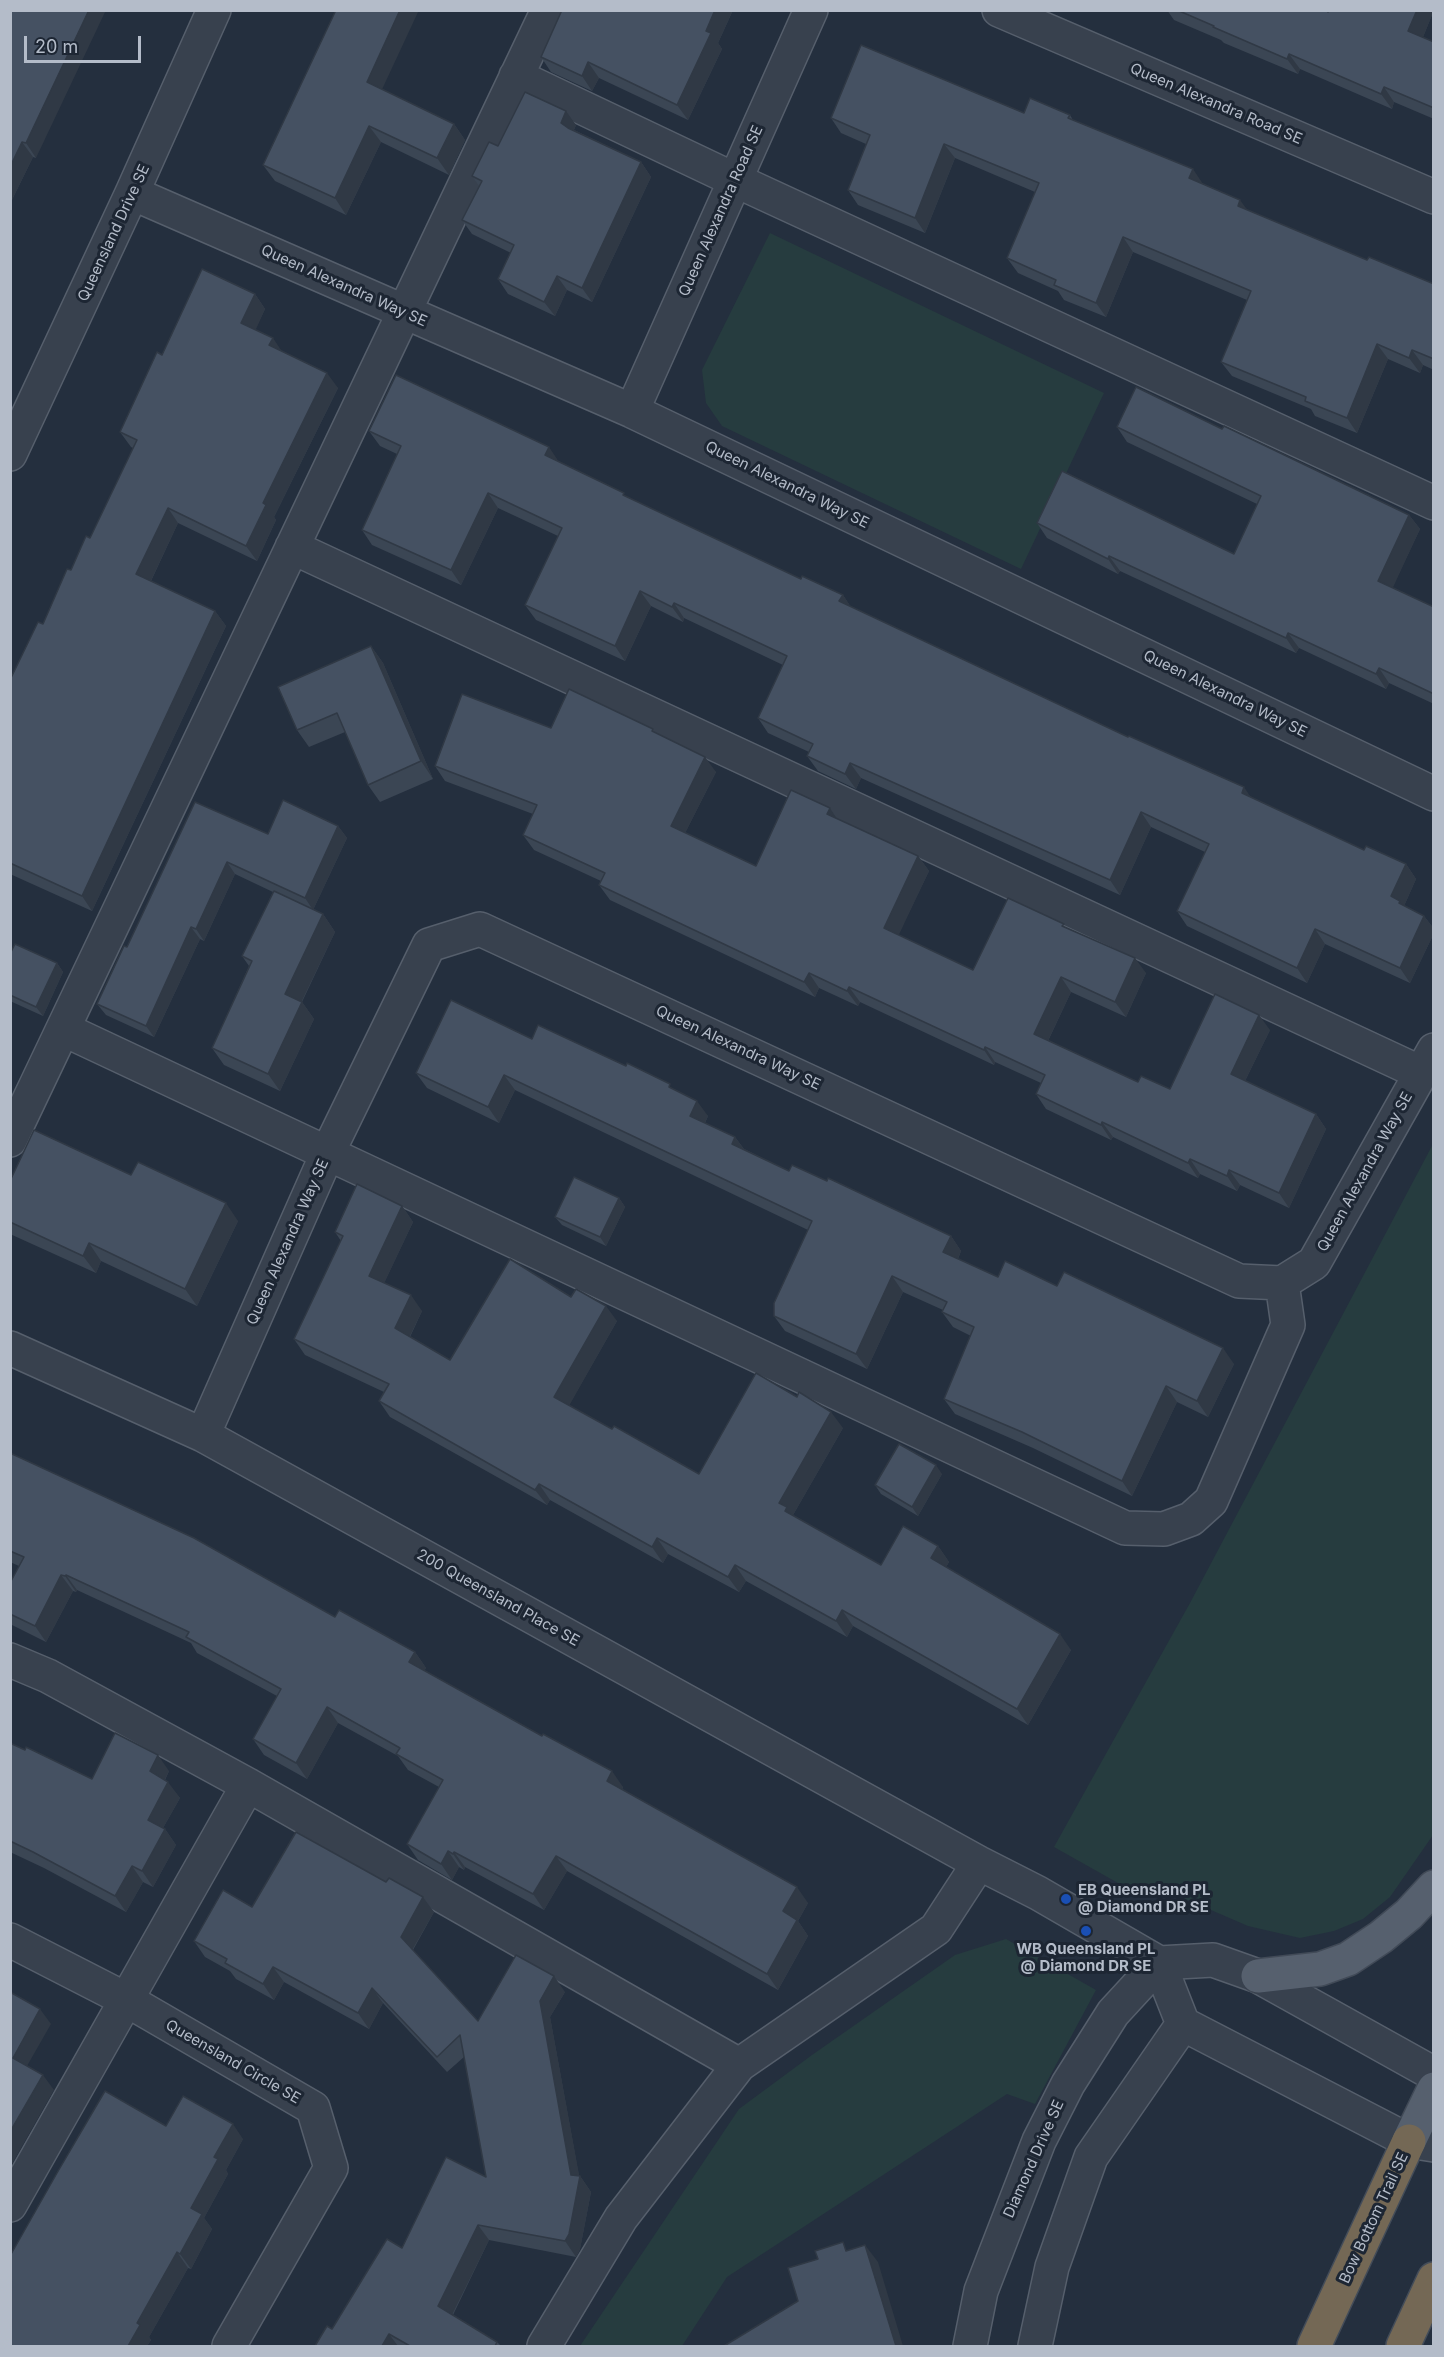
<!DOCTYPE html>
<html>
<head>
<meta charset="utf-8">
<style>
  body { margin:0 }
  #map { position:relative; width:1444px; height:2357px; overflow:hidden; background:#242f3e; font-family:Inter,sans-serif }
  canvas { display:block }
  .frame { position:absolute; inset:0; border:12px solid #b4bcc9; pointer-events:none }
  .scale { position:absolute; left:24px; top:36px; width:117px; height:27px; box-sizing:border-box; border:3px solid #b4bcc9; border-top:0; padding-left:8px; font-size:18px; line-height:21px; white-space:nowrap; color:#b4bcc9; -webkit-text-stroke:4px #1d2633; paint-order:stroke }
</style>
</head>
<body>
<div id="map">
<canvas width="1444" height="2357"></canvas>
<div class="frame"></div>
<div class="scale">20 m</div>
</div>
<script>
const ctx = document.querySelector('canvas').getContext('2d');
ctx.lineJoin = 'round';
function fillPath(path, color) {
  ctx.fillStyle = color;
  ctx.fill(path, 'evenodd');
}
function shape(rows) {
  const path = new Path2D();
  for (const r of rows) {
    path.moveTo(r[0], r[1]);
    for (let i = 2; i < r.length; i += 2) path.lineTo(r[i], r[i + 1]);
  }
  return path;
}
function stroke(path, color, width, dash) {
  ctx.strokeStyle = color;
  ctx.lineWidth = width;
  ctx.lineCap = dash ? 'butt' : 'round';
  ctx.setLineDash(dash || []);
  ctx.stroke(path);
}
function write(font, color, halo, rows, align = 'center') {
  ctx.font = font + ' Inter,sans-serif';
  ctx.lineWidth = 6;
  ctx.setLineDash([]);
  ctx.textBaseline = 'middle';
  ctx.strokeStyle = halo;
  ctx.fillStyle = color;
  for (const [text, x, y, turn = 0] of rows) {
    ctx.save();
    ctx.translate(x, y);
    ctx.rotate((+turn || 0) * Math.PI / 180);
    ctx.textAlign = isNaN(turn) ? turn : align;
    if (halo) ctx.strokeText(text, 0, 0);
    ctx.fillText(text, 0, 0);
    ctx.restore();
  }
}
fillPath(shape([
  [770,233,1104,393,1021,569,722,426,706,403,702,370],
  [1433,1144,1433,1835,1390,1897,1363,1919,1334,1931,1300,1938,1248,1926,1153,1885,1134,1892,1054,1847,1190,1603],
  [1006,1939,1096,1990,1035,2104,1007,2094,727,2277,682,2346,580,2346,739,2109,812,2055,955,1955]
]), '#263c3f');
const minor = shape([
  [999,10,1434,197],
  [516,76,735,180,1434,503],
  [132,193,632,411,1434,794],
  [632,411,811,10],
  [10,454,132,193,214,10],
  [292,547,1421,1073],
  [63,1029,1125,1528,1164,1529,1191,1519,1211,1501,1288,1325,1282,1283],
  [10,1140,548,10],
  [10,1348,203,1435,979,1863,1038,1893,1159,1963],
  [203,1435,328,1152,429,945,480,929,1239,1281,1282,1283,1314,1263,1434,1050],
  [10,1660,48,1676,248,1785,739,2065],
  [10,1940,125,1999,313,2108,331,2168,229,2346],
  [1159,1963,1183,2024,1409,2141,1434,2145],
  [10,2205,248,1785],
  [544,2346,621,2218,739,2065,936,1929,979,1863],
  [970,2346,981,2291,1039,2141,1068,2084,1113,2013,1159,1963,1213,1960,1258,1976,1434,2074],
  [1035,2346,1052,2267,1091,2157,1183,2024]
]);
const major = shape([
  [1258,1976,1320,1969,1348,1959,1381,1937,1409,1914,1434,1887],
  [1409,2141,1434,2089]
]);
const highway = shape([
  [1314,2346,1409,2141],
  [1403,2346,1434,2279]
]);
stroke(minor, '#565f6c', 36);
stroke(major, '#414a57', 36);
stroke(highway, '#434c59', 36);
stroke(minor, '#38414e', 33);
stroke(major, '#56606e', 33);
stroke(highway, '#746855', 33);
fillPath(shape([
  [10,10,36,158,33,157,10,204],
  [562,10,733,10,718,43,722,49,688,120,599,78,592,91,551,72,541,57],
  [1167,10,1325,10,1328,12,1434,10,1423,37,1434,42,1434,119,1394,102,1392,109,1300,69,1298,74,1224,43,1221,40,1174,20],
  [382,89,454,124,465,140,449,175,381,142,346,215,275,181,263,165],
  [1024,113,1070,115,1073,120,1203,184,1248,211,1367,260,1434,284,1434,370,1423,365,1420,373,1388,359,1357,433,1315,416,1311,409,1232,376,1221,362,1247,300,1133,252,1106,317,1064,300,1058,291,1018,273,1007,258,1035,192,955,158,925,233,858,205,848,190,866,144,841,133,831,118],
  [576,125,574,130,641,162,651,177,592,302,567,290,555,316,508,294,498,279,511,253,472,234,462,220,479,186,472,176,498,146],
  [255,294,265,309,255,330,282,351,338,388,274,517,276,520,257,561,178,523,151,581,215,611,226,626,92,911,10,874,10,680,43,624,71,570,90,538,133,448,131,447,120,432,162,355],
  [1117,427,1222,429,1409,515,1420,529,1392,588,1434,607,1434,704,1389,683,1386,689,1299,648,1296,653,1120,571,1118,574,1047,538,1037,523,1234,554,1257,504,1127,442],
  [369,431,559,462,628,498,801,579,843,595,850,606,1251,797,1364,850,1406,864,1416,879,1404,906,1424,916,1434,929,1434,933,1410,983,1325,944,1307,983,1187,926,1177,911,1205,852,1151,827,1120,895,861,778,856,789,818,771,807,756,809,752,768,733,758,718,783,665,684,618,683,622,651,606,625,661,536,620,525,605,558,536,498,508,461,585,372,545,362,530,397,454,380,446],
  [371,646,383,663,433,779,380,802,368,785,345,732,309,747,297,730],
  [551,728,656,733,716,772,685,833,756,866,830,808,837,818,918,856,929,871,898,935,973,970,1066,928,1146,973,1126,1017,1071,992,1048,1041,1138,1082,1170,1089,1270,1030,1245,1081,1316,1114,1326,1129,1289,1208,1240,1185,1237,1191,1200,1174,1198,1178,1113,1137,1111,1140,1046,1109,1036,1094,1041,1083,995,1062,994,1065,860,1002,858,1006,819,988,815,997,610,900,599,885,601,881,534,850,523,835,533,814,445,781,435,766],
  [195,802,268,834,338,826,347,838,313,910,323,914,335,932,302,1002,314,1019,280,1091,224,1065,212,1048,249,966,242,956,273,892,235,874,204,941,200,939,154,1037,106,1015,97,1004,127,947],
  [10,954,57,963,63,972,43,1016,10,1001],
  [532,1039,675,1090,708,1116,705,1123,735,1137,744,1149,789,1171,827,1181,951,1236,961,1251,958,1259,998,1277,1057,1286,1234,1364,1208,1417,1177,1402,1132,1496,1033,1448,955,1414,944,1399,971,1336,953,1327,942,1312,943,1310,903,1292,867,1369,785,1331,774,1316,808,1230,515,1090,499,1123,427,1088,416,1073],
  [131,1175,238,1221,197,1306,101,1261,96,1273,10,1234,10,1181],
  [619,1198,625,1207,606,1246,562,1225,555,1217],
  [402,1206,413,1222,384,1283,422,1311,410,1337,450,1360,571,1297,617,1321,569,1405,612,1429,699,1474,843,1428,793,1515,881,1565,938,1546,949,1562,946,1567,1071,1650,1028,1725,853,1626,847,1637,746,1581,739,1592,668,1554,663,1563,550,1500,547,1505,390,1417,379,1401,384,1392,305,1355,294,1339,341,1241,335,1232],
  [10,1453,335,1617,415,1652,426,1668,424,1671,623,1787,622,1790,808,1903,798,1921,808,1936,778,1990,567,1871,544,1910,465,1867,464,1870,459,1867,452,1880,418,1860,407,1844,439,1787,408,1770,398,1756,338,1723,307,1779,264,1755,253,1739,277,1696,197,1653,191,1643,77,1590,76,1592,73,1591,46,1642,10,1624,10,1583,19,1566,10,1562],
  [942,1474,918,1516,881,1494,875,1485],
  [10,1743,92,1779,169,1771,165,1780,180,1798,163,1828,165,1829,176,1845,153,1887,143,1882,126,1912,44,1868,10,1852],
  [386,1882,423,1897,434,1912,413,1950,478,2021,565,1992,550,2017,579,2176,580,2176,591,2192,580,2249,576,2257,489,2240,453,2315,497,2342,501,2346,315,2346,332,2329,402,2248,486,2177,464,2057,447,2072,383,2003,369,2029,284,1982,274,2000,236,1979,230,1971,205,1957,194,1941,252,1907],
  [166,2126,243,2139,226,2170,228,2174,204,2218,212,2229,191,2269,188,2268,149,2337,151,2340,147,2346,10,2346]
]), '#3b4654');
fillPath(shape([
  [89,10,106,10,36,158,26,143],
  [400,10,419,10,378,98,367,82],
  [715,10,733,10,718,43,722,49,688,120,677,105,706,31],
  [1417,10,1434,10,1419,47,1408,31],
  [1289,54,1300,69,1298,74,1287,59],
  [588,62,599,78,592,91,582,76],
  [1384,87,1394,102,1392,109,1381,94],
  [566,111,576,125,571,137,561,123],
  [454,124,465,140,449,175,437,158],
  [369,126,381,142,346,215,335,198],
  [22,142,33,157,10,204,10,167],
  [944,144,955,158,925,233,915,218],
  [641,162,651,177,592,302,582,288],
  [1193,169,1203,184,1189,178],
  [1240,200,1251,215,1238,206],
  [1123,237,1133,252,1106,317,1096,303],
  [557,276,567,290,555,316,544,302],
  [255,294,265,309,252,338,241,323],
  [273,338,283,353,269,345],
  [1377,344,1388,359,1357,433,1347,418],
  [1412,350,1423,365,1420,373,1409,358],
  [327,373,338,388,274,517,276,520,257,561,246,546,263,503],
  [549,447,559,462,545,455],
  [488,493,498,508,461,585,451,570],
  [168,508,178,523,147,589,136,574],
  [1409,515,1420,529,1389,596,1378,581],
  [1109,556,1120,571,1118,574,1108,559],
  [640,591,651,606,625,661,615,646],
  [843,595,853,610,839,601],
  [674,603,684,618,683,622,672,607],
  [215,611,226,626,92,911,82,896],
  [1288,633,1299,648,1296,653,1286,638],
  [371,646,383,663,433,779,421,761],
  [1379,668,1389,683,1386,689,1376,674],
  [705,757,716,772,681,841,671,826],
  [850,763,861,778,856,789,845,774],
  [1244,787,1254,802,1242,793],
  [830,808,840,823,827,814],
  [1141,812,1151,827,1120,895,1110,880],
  [338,826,347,838,313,910,305,898],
  [918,856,929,871,895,943,884,928],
  [227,862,235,874,204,941,196,929],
  [1406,864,1416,879,1404,906,1411,915,1391,896],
  [323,914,335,932,297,1011,285,994],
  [1424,916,1434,929,1434,933,1410,983,1400,968],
  [191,927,200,939,154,1037,146,1026],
  [1315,929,1325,944,1307,983,1297,968],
  [1135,958,1146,973,1126,1017,1115,1002],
  [57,963,63,972,43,1016,36,1007],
  [809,973,819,988,815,997,804,982],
  [1061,977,1071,992,1044,1049,1034,1034],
  [849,987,860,1002,858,1006,847,991],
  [302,1002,314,1019,280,1091,268,1074],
  [1259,1015,1270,1030,1241,1089,1231,1074],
  [985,1047,995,1062,994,1065,984,1050],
  [504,1075,515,1090,499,1123,488,1107],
  [697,1101,708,1116,701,1131,690,1116],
  [1316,1114,1326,1129,1289,1208,1279,1193],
  [1102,1122,1113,1137,1111,1140,1101,1125],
  [735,1137,746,1152,732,1144],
  [1190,1159,1200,1174,1198,1178,1188,1163],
  [1229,1170,1240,1185,1237,1191,1227,1176],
  [619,1198,625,1207,606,1246,600,1237],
  [226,1203,238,1221,197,1306,185,1289],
  [402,1206,413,1222,380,1292,369,1276],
  [951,1236,961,1251,954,1268,943,1252],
  [89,1243,101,1261,96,1273,83,1256],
  [892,1276,903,1292,867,1369,856,1354],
  [411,1295,422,1311,406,1344,395,1328],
  [606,1306,617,1321,565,1413,554,1397],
  [1223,1348,1234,1364,1208,1417,1197,1401],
  [1166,1386,1177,1402,1132,1496,1122,1481],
  [831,1412,843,1428,793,1515,796,1527,779,1503],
  [936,1465,942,1474,918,1516,912,1507],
  [539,1484,550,1500,547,1505,535,1490],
  [657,1538,668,1554,663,1563,652,1547],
  [938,1546,949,1562,942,1574,931,1558],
  [735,1565,746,1581,739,1592,728,1577],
  [61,1575,73,1591,46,1642,35,1626],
  [66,1575,77,1590,76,1592,65,1576],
  [842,1610,853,1626,847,1637,836,1621],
  [1060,1634,1071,1650,1028,1725,1017,1709],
  [415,1652,426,1668,420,1678,409,1662],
  [327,1707,338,1723,307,1779,296,1763],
  [158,1755,169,1771,161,1787,150,1771],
  [612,1771,623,1787,618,1797,607,1781],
  [168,1782,180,1798,159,1835,148,1820],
  [165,1829,176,1845,153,1887,142,1871],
  [448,1851,459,1867,452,1880,441,1864],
  [454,1852,465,1867,464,1870,453,1854],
  [556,1856,567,1871,544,1910,533,1894],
  [132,1866,143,1882,126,1912,115,1896],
  [797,1887,808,1903,798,1921,808,1936,778,1990,767,1974,783,1911],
  [423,1897,434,1912,411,1952,401,1937],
  [273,1967,284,1982,274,2000,263,1984],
  [554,1976,565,1992,550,2017,580,2180,580,2176,591,2192,580,2249,576,2257,565,2241,571,2175,540,2001],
  [372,1988,383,2003,369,2029,358,2013],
  [40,2009,51,2024,23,2073,13,2058],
  [43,2075,54,2090,12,2164,10,2162,10,2132],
  [233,2124,243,2139,226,2170,228,2174,204,2218,212,2229,191,2269,180,2254,191,2208,214,2157],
  [478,2225,489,2240,449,2321,438,2306],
  [865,2245,878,2262,903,2346,896,2346],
  [177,2252,188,2268,149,2337,151,2340,147,2346,128,2346,137,2323],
  [389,2334,398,2346,382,2346]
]), '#303945');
const building = shape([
  [10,10,89,10,26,143,22,142,10,167,10,10],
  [336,10,400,10,367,82,454,124,437,158,369,126,335,198,263,165,336,10],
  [562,10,715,10,706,31,711,33,677,105,588,62,582,76,541,57,562,10],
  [1177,10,1325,10,1328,12,1329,10,1417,10,1408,31,1434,42,1434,108,1384,87,1381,94,1289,54,1287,59,1213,27,1214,26,1177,10],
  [861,45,1024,113,1030,98,1070,115,1068,118,1193,169,1189,178,1240,200,1238,206,1367,260,1369,257,1434,284,1434,359,1412,350,1409,358,1377,344,1347,418,1305,401,1306,397,1221,362,1251,291,1123,237,1096,303,1054,285,1056,280,1007,258,1039,183,944,144,915,218,848,190,870,135,831,118,861,45],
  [525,92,566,111,561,123,568,128,641,162,582,288,557,276,544,302,498,279,514,245,462,220,482,181,472,176,489,142,498,146,525,92],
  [202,269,255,294,241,323,273,338,269,345,327,373,263,503,266,505,246,546,168,508,136,574,215,611,82,896,10,863,10,680,38,622,43,624,67,569,71,570,86,536,90,538,137,440,120,432,157,352,162,355,202,269],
  [396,375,549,447,545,455,624,493,623,495,801,579,802,576,843,595,839,601,1128,737,1129,736,1244,787,1242,793,1364,850,1366,846,1406,864,1391,896,1400,901,1399,903,1424,916,1400,968,1315,929,1297,968,1177,911,1209,844,1141,812,1110,880,850,763,845,774,807,756,813,744,758,718,787,656,674,603,672,607,640,591,615,646,525,605,562,528,488,493,451,570,362,530,401,446,369,431,396,375],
  [1136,387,1222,429,1224,426,1409,515,1378,581,1434,607,1434,694,1379,668,1376,674,1288,633,1286,638,1109,556,1108,559,1037,523,1062,471,1234,554,1261,496,1117,427,1136,387],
  [371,646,421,761,368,785,337,713,297,730,278,687,371,646],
  [569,689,653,729,652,731,705,757,671,826,756,866,791,790,830,808,827,814,918,856,884,928,973,970,1008,898,1064,924,1062,926,1135,958,1115,1002,1061,977,1034,1034,1138,1082,1141,1076,1170,1089,1215,994,1259,1015,1231,1074,1316,1114,1279,1193,1229,1170,1227,1176,1190,1159,1188,1163,1102,1122,1101,1125,1036,1094,1045,1075,985,1047,984,1050,849,987,847,991,809,973,804,982,599,885,605,873,523,835,537,805,435,766,462,694,551,728,569,689],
  [283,800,338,826,305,898,227,862,196,929,191,927,146,1026,97,1004,124,946,127,947,195,802,268,834,283,800],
  [274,891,323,914,285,994,302,1002,268,1074,212,1048,252,961,242,956,274,891],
  [15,944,57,963,36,1007,10,995,10,954,15,944],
  [451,1000,532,1039,538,1025,626,1066,627,1063,670,1084,669,1087,697,1101,690,1116,735,1137,732,1144,789,1171,792,1165,827,1181,828,1178,951,1236,943,1252,998,1277,1005,1261,1057,1286,1064,1272,1223,1348,1197,1401,1166,1386,1122,1481,1022,1432,944,1399,974,1327,942,1312,947,1302,892,1276,856,1354,774,1316,774,1303,812,1221,504,1075,488,1107,416,1073,451,1000],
  [34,1130,131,1175,138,1162,226,1203,185,1289,89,1243,83,1256,10,1222,10,1181,34,1130],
  [574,1177,619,1198,600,1237,555,1217,574,1177],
  [357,1184,402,1206,369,1276,411,1295,395,1328,450,1360,510,1259,571,1297,576,1289,606,1306,554,1397,612,1429,614,1426,699,1474,756,1373,797,1397,799,1392,831,1412,779,1503,787,1507,785,1511,881,1565,903,1526,938,1546,931,1558,1060,1634,1017,1709,842,1610,836,1621,735,1565,728,1577,657,1538,652,1547,539,1484,535,1490,379,1401,389,1384,294,1339,343,1236,335,1232,357,1184],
  [899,1444,936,1465,912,1507,875,1485,899,1444],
  [10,1453,194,1538,335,1617,339,1610,415,1652,409,1662,542,1736,543,1734,612,1771,607,1781,797,1887,783,1911,797,1920,767,1974,556,1856,533,1894,454,1852,453,1854,448,1851,441,1864,407,1844,443,1780,396,1754,400,1748,327,1707,296,1763,253,1739,281,1689,186,1637,189,1632,66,1575,65,1576,61,1575,35,1626,10,1614,10,1583,24,1557,10,1551,10,1453],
  [115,1733,158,1755,150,1771,168,1782,148,1820,165,1829,142,1871,132,1866,115,1896,33,1852,10,1841,10,1743,25,1750,26,1747,92,1779,115,1733],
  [296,1832,386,1882,389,1878,423,1897,401,1937,478,2021,516,1955,554,1976,540,2001,571,2175,580,2176,569,2234,565,2241,478,2225,438,2306,497,2342,495,2346,410,2346,389,2334,382,2346,315,2346,327,2326,332,2329,387,2239,402,2248,446,2157,486,2177,460,2035,437,2057,372,1988,358,2013,273,1967,263,1984,225,1963,227,1959,194,1941,223,1890,252,1907,296,1832],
  [10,1992,40,2009,13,2058,43,2075,10,2132,10,1992],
  [105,2091,166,2126,183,2096,233,2124,214,2157,218,2159,191,2208,202,2214,180,2254,177,2252,137,2323,140,2325,128,2346,10,2346,10,2256,57,2173,105,2091],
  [843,2242,846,2251,865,2245,896,2346,724,2346,798,2301,788,2268,818,2259,815,2251,843,2242]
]);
fillPath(building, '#455162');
stroke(building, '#303945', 1.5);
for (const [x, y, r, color] of [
  [1066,1899,6,"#1a4fb4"],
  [1086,1931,6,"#1a4fb4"]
]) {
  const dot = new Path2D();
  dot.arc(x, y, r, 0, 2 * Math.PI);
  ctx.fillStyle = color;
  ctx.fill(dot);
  stroke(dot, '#1d2633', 2);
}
write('15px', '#b4bcc9', '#1d2633', [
  ["Queen Alexandra Road SE",1216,104,23],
  ["Queen Alexandra Road SE",721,211,-66],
  ["Queensland Drive SE",114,233,-65],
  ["Queen Alexandra Way SE",344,286,24],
  ["Queen Alexandra Way SE",787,485,26],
  ["Queen Alexandra Way SE",1225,694,26],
  ["Queen Alexandra Way SE",738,1048,25],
  ["Queen Alexandra Way SE",1365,1172,-61],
  ["Queen Alexandra Way SE",288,1242,-66],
  ["200 Queensland Place SE",498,1598,29],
  ["Queensland Circle SE",233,2062,30],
  ["Diamond Drive SE",1034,2159,-66],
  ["Bow Bottom Trail SE",1374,2218,-65]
]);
write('bold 15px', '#b4bcc9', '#1d2633', [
  ["EB Queensland PL",1078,1890],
  ["@ Diamond DR SE",1078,1907],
  ["WB Queensland PL",1086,1949,"center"],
  ["@ Diamond DR SE",1086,1966,"center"]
], 'left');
</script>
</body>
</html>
